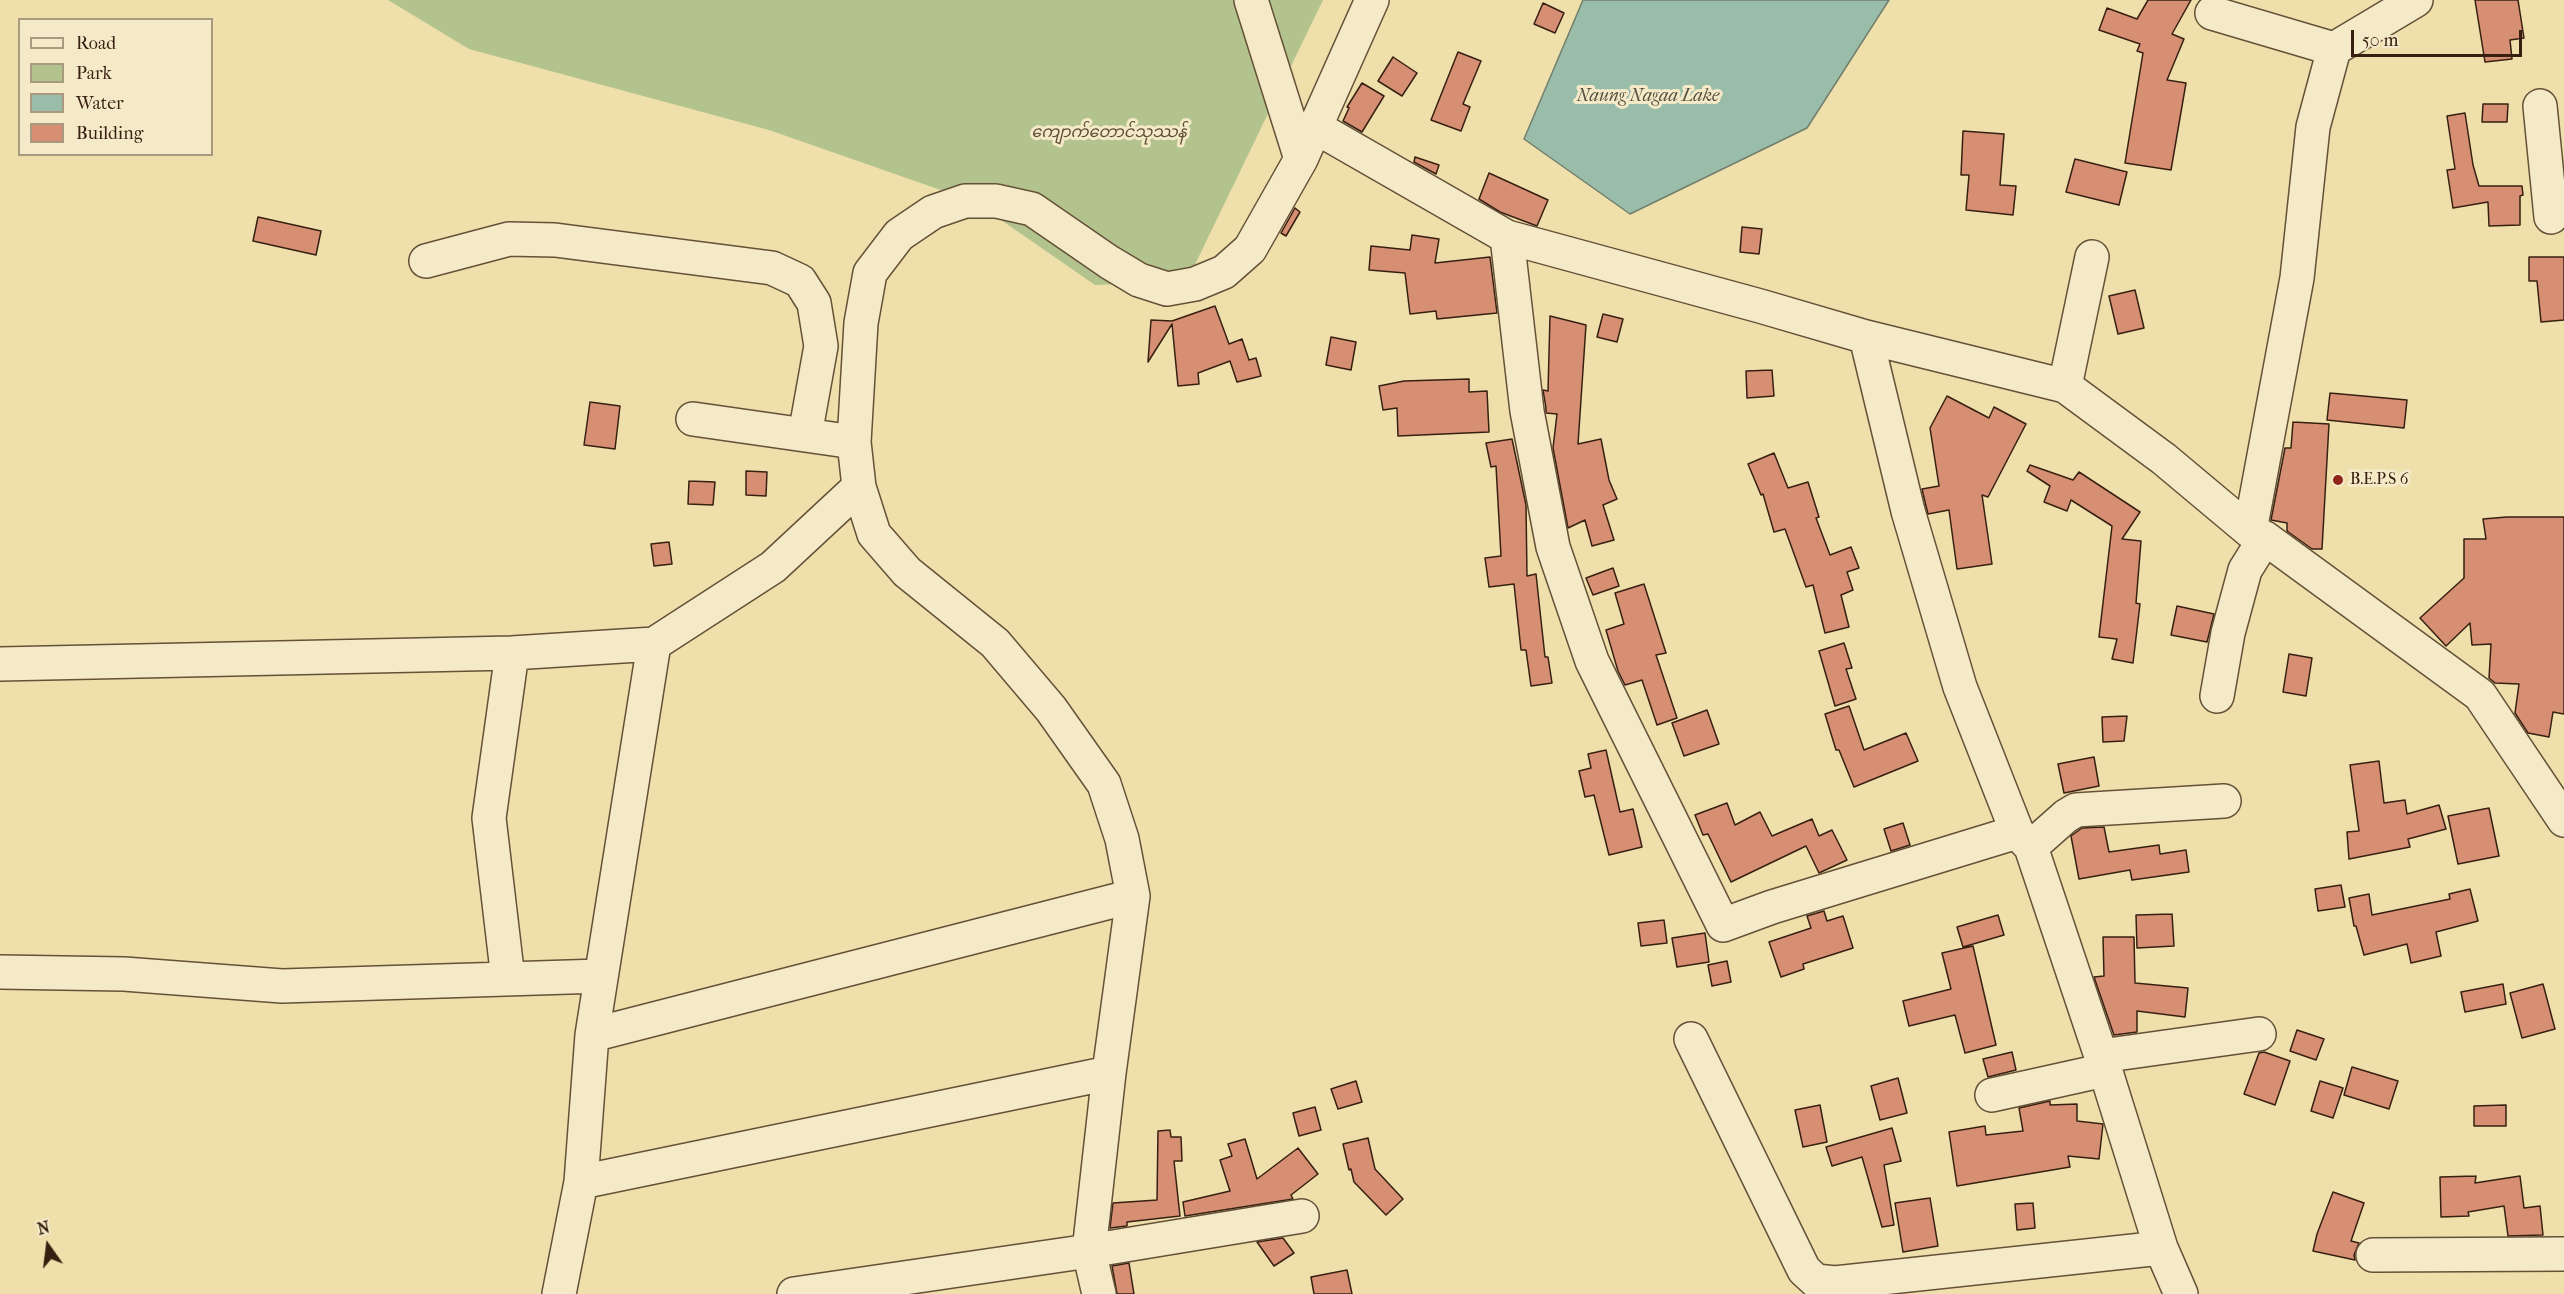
<!DOCTYPE html>
<html>
<head>
<meta charset="utf-8">
<style>
  body { margin:0 }
  #map { position:relative; width:2564px; height:1294px; overflow:hidden; background:#efdfab; font-family:"IM FELL French Canon",serif }
  canvas { display:block }
  .legend { position:absolute; left:18px; top:18px; width:195px; height:138px; box-sizing:border-box; background:#f5eac8; border:2px solid #a9997f; margin:0; padding:8px 10px; list-style:none; font-size:18px; color:#372011 }
  .legend li { display:flex; align-items:center; gap:12px; height:30px }
  .legend b { width:30px; border:2px solid #a9997f }
  .north { position:absolute; left:18px; top:1216px; width:60px; height:60px; -webkit-text-stroke:4px #f5eac8; paint-order:stroke; rotate:346deg; font-size:16px; font-weight:700; line-height:24px; text-align:center; color:#372011 }
  .north::after { content:''; display:block; margin:auto; width:21px; height:27px; background:#372011; clip-path:polygon(50% 0,100% 100%,50% 72%,0 100%) }
  .scale { position:absolute; left:2351px; top:30px; width:171px; height:27px; box-sizing:border-box; border:3px solid #372011; border-top:0; padding-left:8px; font-size:18px; line-height:21px; white-space:nowrap; color:#372011; -webkit-text-stroke:4px #f5eac8; paint-order:stroke }
</style>
</head>
<body>
<div id="map">
<canvas width="2564" height="1294"></canvas>
<ul class="legend">
<li><b style="height:8px;background:#f5eac8"></b>Road</li>
<li><b style="height:16px;background:#b3c38e"></b>Park</li>
<li><b style="height:16px;background:#9abda9"></b>Water</li>
<li><b style="height:16px;background:#d78f73"></b>Building</li>
</ul>
<div class="north">N</div>
<div class="scale">50 m</div>
</div>
<script>
const ctx = document.querySelector('canvas').getContext('2d');
ctx.lineJoin = 'round';
function fillPath(path, color) {
  ctx.fillStyle = color;
  ctx.fill(path, 'evenodd');
}
function shape(rows) {
  const path = new Path2D();
  for (const r of rows) {
    path.moveTo(r[0], r[1]);
    for (let i = 2; i < r.length; i += 2) path.lineTo(r[i], r[i + 1]);
  }
  return path;
}
function stroke(path, color, width, dash) {
  ctx.strokeStyle = color;
  ctx.lineWidth = width;
  ctx.lineCap = dash ? 'butt' : 'round';
  ctx.setLineDash(dash || []);
  ctx.stroke(path);
}
function write(font, color, halo, rows, align = 'center') {
  ctx.font = font + ' "IM FELL French Canon","Noto Sans Myanmar",serif';
  ctx.lineWidth = 6;
  ctx.setLineDash([]);
  ctx.textBaseline = 'middle';
  ctx.strokeStyle = halo;
  ctx.fillStyle = color;
  for (const [text, x, y, turn = 0] of rows) {
    ctx.save();
    ctx.translate(x, y);
    ctx.rotate((+turn || 0) * Math.PI / 180);
    ctx.textAlign = isNaN(turn) ? turn : align;
    if (halo) ctx.strokeText(text, 0, 0);
    ctx.fillText(text, 0, 0);
    ctx.restore();
  }
}
fillPath(shape([
  [388,0,1323,0,1187,281,1095,285,975,202,769,130,469,49]
]), '#b3c38e');
const water = shape([
  [1583,0,1889,0,1807,128,1630,214,1524,139,1583,0]
]);
fillPath(water, '#9abda9');
stroke(water, '#727e6c', 1.5);
const building = shape([
  [2148,0,2191,0,2172,34,2184,39,2167,80,2186,83,2171,170,2125,163,2143,53,2137,51,2140,44,2099,30,2107,8,2137,19,2148,0],
  [2475,0,2518,0,2524,38,2510,40,2512,59,2485,62,2475,0],
  [1543,3,1564,13,1555,33,1534,24,1543,3],
  [1458,52,1481,61,1463,104,1470,107,1461,131,1431,120,1458,52],
  [1393,57,1417,73,1402,96,1378,81,1393,57],
  [1362,83,1384,96,1362,132,1343,121,1349,108,1347,107,1362,83],
  [2483,104,2508,104,2507,122,2482,122,2483,104],
  [2465,113,2473,165,2479,186,2522,186,2523,195,2520,196,2520,225,2489,226,2488,202,2453,208,2447,170,2455,169,2447,116,2465,113],
  [1963,131,2004,134,2000,185,2016,186,2013,215,1966,210,1969,175,1961,175,1963,131],
  [1415,157,1439,165,1436,174,1414,162,1415,157],
  [2075,159,2127,172,2119,205,2066,192,2075,159],
  [1489,173,1548,200,1537,226,1500,212,1479,199,1489,173],
  [1295,208,1300,212,1286,236,1281,233,1295,208],
  [258,217,321,231,316,255,253,241,258,217],
  [1742,227,1762,229,1759,254,1740,252,1742,227],
  [1412,235,1439,239,1435,263,1490,257,1497,313,1437,319,1436,311,1410,314,1405,273,1369,270,1371,246,1410,250,1412,235],
  [2529,257,2564,257,2564,320,2541,322,2537,281,2529,281,2529,257],
  [2135,290,2144,328,2118,334,2109,296,2135,290],
  [1215,306,1229,344,1242,339,1249,360,1256,358,1261,376,1237,382,1230,361,1198,373,1199,384,1178,386,1172,324,1148,362,1151,320,1172,321,1215,306],
  [1603,314,1623,319,1617,342,1597,337,1603,314],
  [1550,316,1586,325,1578,444,1601,439,1609,480,1617,499,1603,505,1614,540,1592,546,1585,520,1568,528,1553,448,1557,414,1546,413,1546,408,1543,390,1548,391,1550,316],
  [1331,337,1356,342,1351,370,1326,365,1331,337],
  [1772,370,1774,396,1747,398,1746,371,1772,370],
  [1469,379,1469,392,1487,391,1489,432,1398,436,1397,408,1383,410,1379,386,1404,381,1469,379],
  [2330,393,2407,400,2404,428,2327,420,2330,393],
  [1947,396,1989,418,1994,407,2026,424,1988,497,1982,495,1992,564,1957,569,1949,510,1928,514,1926,506,1922,489,1939,486,1930,428,1947,396],
  [590,402,620,406,615,449,584,445,590,402],
  [2293,422,2329,424,2322,549,2312,549,2287,531,2287,523,2271,520,2285,448,2291,448,2293,422],
  [1512,439,1526,505,1527,576,1536,574,1545,657,1548,657,1552,683,1531,686,1526,650,1521,650,1514,584,1489,587,1485,558,1501,556,1496,466,1491,467,1486,443,1512,439],
  [1774,453,1788,488,1808,482,1819,517,1816,518,1830,555,1851,547,1859,568,1847,572,1853,590,1841,595,1849,627,1825,633,1813,585,1806,587,1785,529,1774,532,1763,494,1761,495,1748,464,1774,453],
  [2030,465,2073,480,2079,472,2140,512,2122,539,2141,541,2136,603,2140,604,2133,663,2112,659,2117,639,2099,637,2112,526,2071,500,2067,511,2044,502,2050,486,2027,471,2030,465],
  [746,471,767,472,766,496,746,495,746,471],
  [689,481,715,482,713,505,688,504,689,481],
  [2507,517,2564,517,2564,714,2553,712,2549,737,2528,733,2515,713,2519,684,2495,683,2489,678,2491,644,2472,645,2470,623,2446,646,2420,618,2464,578,2464,539,2486,539,2483,519,2507,517],
  [669,542,672,564,654,566,651,544,669,542],
  [1613,568,1619,586,1593,595,1586,578,1613,568],
  [1644,584,1666,653,1656,655,1677,718,1657,725,1642,680,1625,685,1618,671,1606,630,1624,624,1615,593,1644,584],
  [2177,606,2214,614,2207,642,2171,635,2177,606],
  [1844,643,1852,668,1846,669,1856,699,1835,706,1819,651,1844,643],
  [2289,654,2312,658,2306,696,2283,692,2289,654],
  [1849,706,1864,750,1906,733,1918,761,1854,787,1839,750,1836,750,1825,714,1849,706],
  [1707,710,1719,744,1684,756,1672,723,1707,710],
  [2127,716,2124,741,2103,742,2102,717,2127,716],
  [1606,750,1620,812,1633,809,1642,847,1609,855,1594,795,1585,797,1579,771,1591,768,1588,754,1606,750],
  [2094,757,2099,786,2064,793,2058,764,2094,757],
  [2379,761,2384,803,2405,800,2407,814,2439,805,2446,829,2408,839,2410,847,2349,859,2347,832,2359,831,2350,765,2379,761],
  [1727,803,1735,825,1760,812,1772,836,1812,819,1819,836,1832,830,1847,860,1819,873,1806,846,1731,882,1708,834,1703,835,1695,815,1727,803],
  [2489,808,2499,856,2458,864,2448,816,2489,808],
  [1903,823,1910,845,1891,851,1884,829,1903,823],
  [2104,827,2109,852,2159,845,2160,854,2186,850,2189,872,2132,880,2130,870,2079,879,2071,836,2082,828,2104,827],
  [2341,885,2345,907,2318,911,2315,889,2341,885],
  [2470,889,2478,921,2436,932,2441,956,2411,963,2407,944,2364,955,2356,926,2354,926,2349,898,2369,894,2372,915,2450,899,2449,894,2470,889],
  [1824,911,1827,921,1843,916,1853,948,1803,964,1804,969,1781,977,1769,942,1811,928,1807,916,1824,911],
  [2172,914,2174,946,2137,948,2136,915,2172,914],
  [1998,915,2004,935,1963,947,1957,927,1998,915],
  [1664,920,1667,943,1641,946,1638,923,1664,920],
  [1705,933,1709,962,1677,967,1672,938,1705,933],
  [2103,937,2134,937,2135,983,2188,988,2185,1017,2137,1011,2137,1032,2114,1035,2094,977,2104,976,2103,937],
  [1973,946,1996,1045,1965,1053,1955,1015,1909,1026,1903,1001,1951,989,1942,953,1973,946],
  [1727,961,1731,982,1712,986,1708,965,1727,961],
  [2503,984,2506,1004,2465,1012,2461,992,2503,984],
  [2543,984,2555,1029,2522,1038,2510,993,2543,984],
  [2297,1030,2324,1039,2316,1060,2290,1051,2297,1030],
  [2012,1052,2016,1070,1988,1077,1983,1059,2012,1052],
  [2264,1052,2290,1061,2275,1105,2244,1094,2259,1053,2264,1052],
  [2352,1067,2398,1081,2389,1109,2344,1095,2352,1067],
  [1898,1078,1907,1113,1880,1120,1871,1086,1898,1078],
  [1356,1081,1362,1102,1338,1109,1331,1089,1356,1081],
  [2320,1081,2343,1088,2333,1118,2311,1111,2320,1081],
  [2050,1101,2050,1105,2077,1104,2077,1121,2103,1124,2099,1159,2068,1156,2070,1167,1957,1186,1949,1132,1985,1126,1986,1135,2023,1131,2019,1108,2050,1101],
  [1820,1105,1827,1142,1803,1147,1795,1110,1820,1105],
  [2506,1105,2506,1126,2474,1126,2474,1106,2506,1105],
  [1315,1107,1321,1130,1299,1136,1293,1113,1315,1107],
  [1892,1128,1901,1161,1884,1165,1894,1225,1882,1227,1862,1157,1832,1166,1826,1147,1892,1128],
  [1170,1130,1171,1137,1181,1137,1182,1161,1174,1161,1180,1216,1127,1222,1127,1226,1110,1228,1113,1203,1157,1200,1158,1131,1170,1130],
  [1368,1138,1375,1169,1403,1199,1386,1215,1354,1182,1351,1169,1349,1170,1343,1144,1368,1138],
  [1245,1139,1257,1179,1298,1148,1318,1174,1291,1195,1293,1199,1185,1216,1183,1202,1230,1191,1220,1160,1232,1156,1228,1144,1245,1139],
  [2476,1176,2475,1183,2520,1176,2524,1208,2540,1206,2543,1235,2508,1236,2504,1206,2468,1212,2469,1216,2441,1217,2440,1177,2476,1176],
  [2333,1192,2364,1203,2351,1241,2359,1243,2354,1255,2355,1260,2313,1251,2317,1234,2333,1192],
  [1930,1198,1938,1246,1903,1252,1895,1203,1930,1198],
  [2033,1203,2035,1228,2017,1230,2015,1204,2033,1203],
  [1283,1238,1294,1253,1274,1266,1257,1242,1283,1238],
  [1129,1263,1134,1294,1117,1294,1112,1266,1129,1263],
  [1347,1270,1352,1294,1314,1294,1311,1277,1347,1270]
]);
fillPath(building, '#d78f73');
stroke(building, '#372011', 1.5);
const minor = shape([
  [1251,0,1301,159],
  [2212,13,2334,49],
  [2540,106,2551,217],
  [1317,128,1507,237,1760,306,1866,337,2065,386,2164,459,2250,531,2265,538,2480,695,2564,820],
  [1507,237,1527,411,1553,547,1592,661,1723,925,1772,907,2017,832],
  [426,261,509,239,555,240,772,268,800,281,814,303,821,346,805,435],
  [1866,337,1908,511,1960,687,2017,832,2031,847,2101,1056,2161,1248,2181,1294],
  [2065,386,2092,257],
  [693,419,854,442],
  [2250,531,2297,278,2313,127,2334,49,2416,0],
  [0,664,512,653,654,644,773,567,859,487],
  [2217,696,2228,633,2245,570,2265,538],
  [2031,847,2066,816,2076,810,2224,801],
  [0,972,124,974,282,986,601,976],
  [508,979,489,818,512,653],
  [592,1035,1133,896],
  [1691,1039,1804,1270,1816,1281,1835,1283,2161,1248],
  [2101,1056,2259,1034],
  [1992,1095,2105,1070],
  [581,1182,1109,1073],
  [2373,1255,2564,1254],
  [559,1294,581,1182,592,1035,654,644],
  [794,1294,1089,1251,1302,1216],
  [1099,1294,1089,1251,1109,1073,1133,896,1122,839,1104,784,1051,709,995,643,907,572,874,534,859,487,854,442,861,323,870,273,899,235,933,212,965,201,996,201,1032,209,1109,262,1139,280,1167,289,1195,284,1224,272,1250,249,1301,159,1372,0]
]);
stroke(minor, '#655038', 36);
stroke(minor, '#f5eac8', 33);
for (const [x, y, r, color] of [
  [2338,480,6,"#8f2418"]
]) {
  const dot = new Path2D();
  dot.arc(x, y, r, 0, 2 * Math.PI);
  ctx.fillStyle = color;
  ctx.fill(dot);
  stroke(dot, '#f5eac8', 2);
}
write('italic 16px', '#5c5136', '#f5eac8', [
  ["ကျောက်တောင်သုဿန်",1109,133]
]);
write('16px', '#372011', '#f5eac8', [
  ["B.E.P.S 6",2350,480]
], 'left');
write('italic 18px', '#554f3f', '#f5eac8', [
  ["Naung Nagaa Lake",1648,97]
]);
</script>
</body>
</html>
